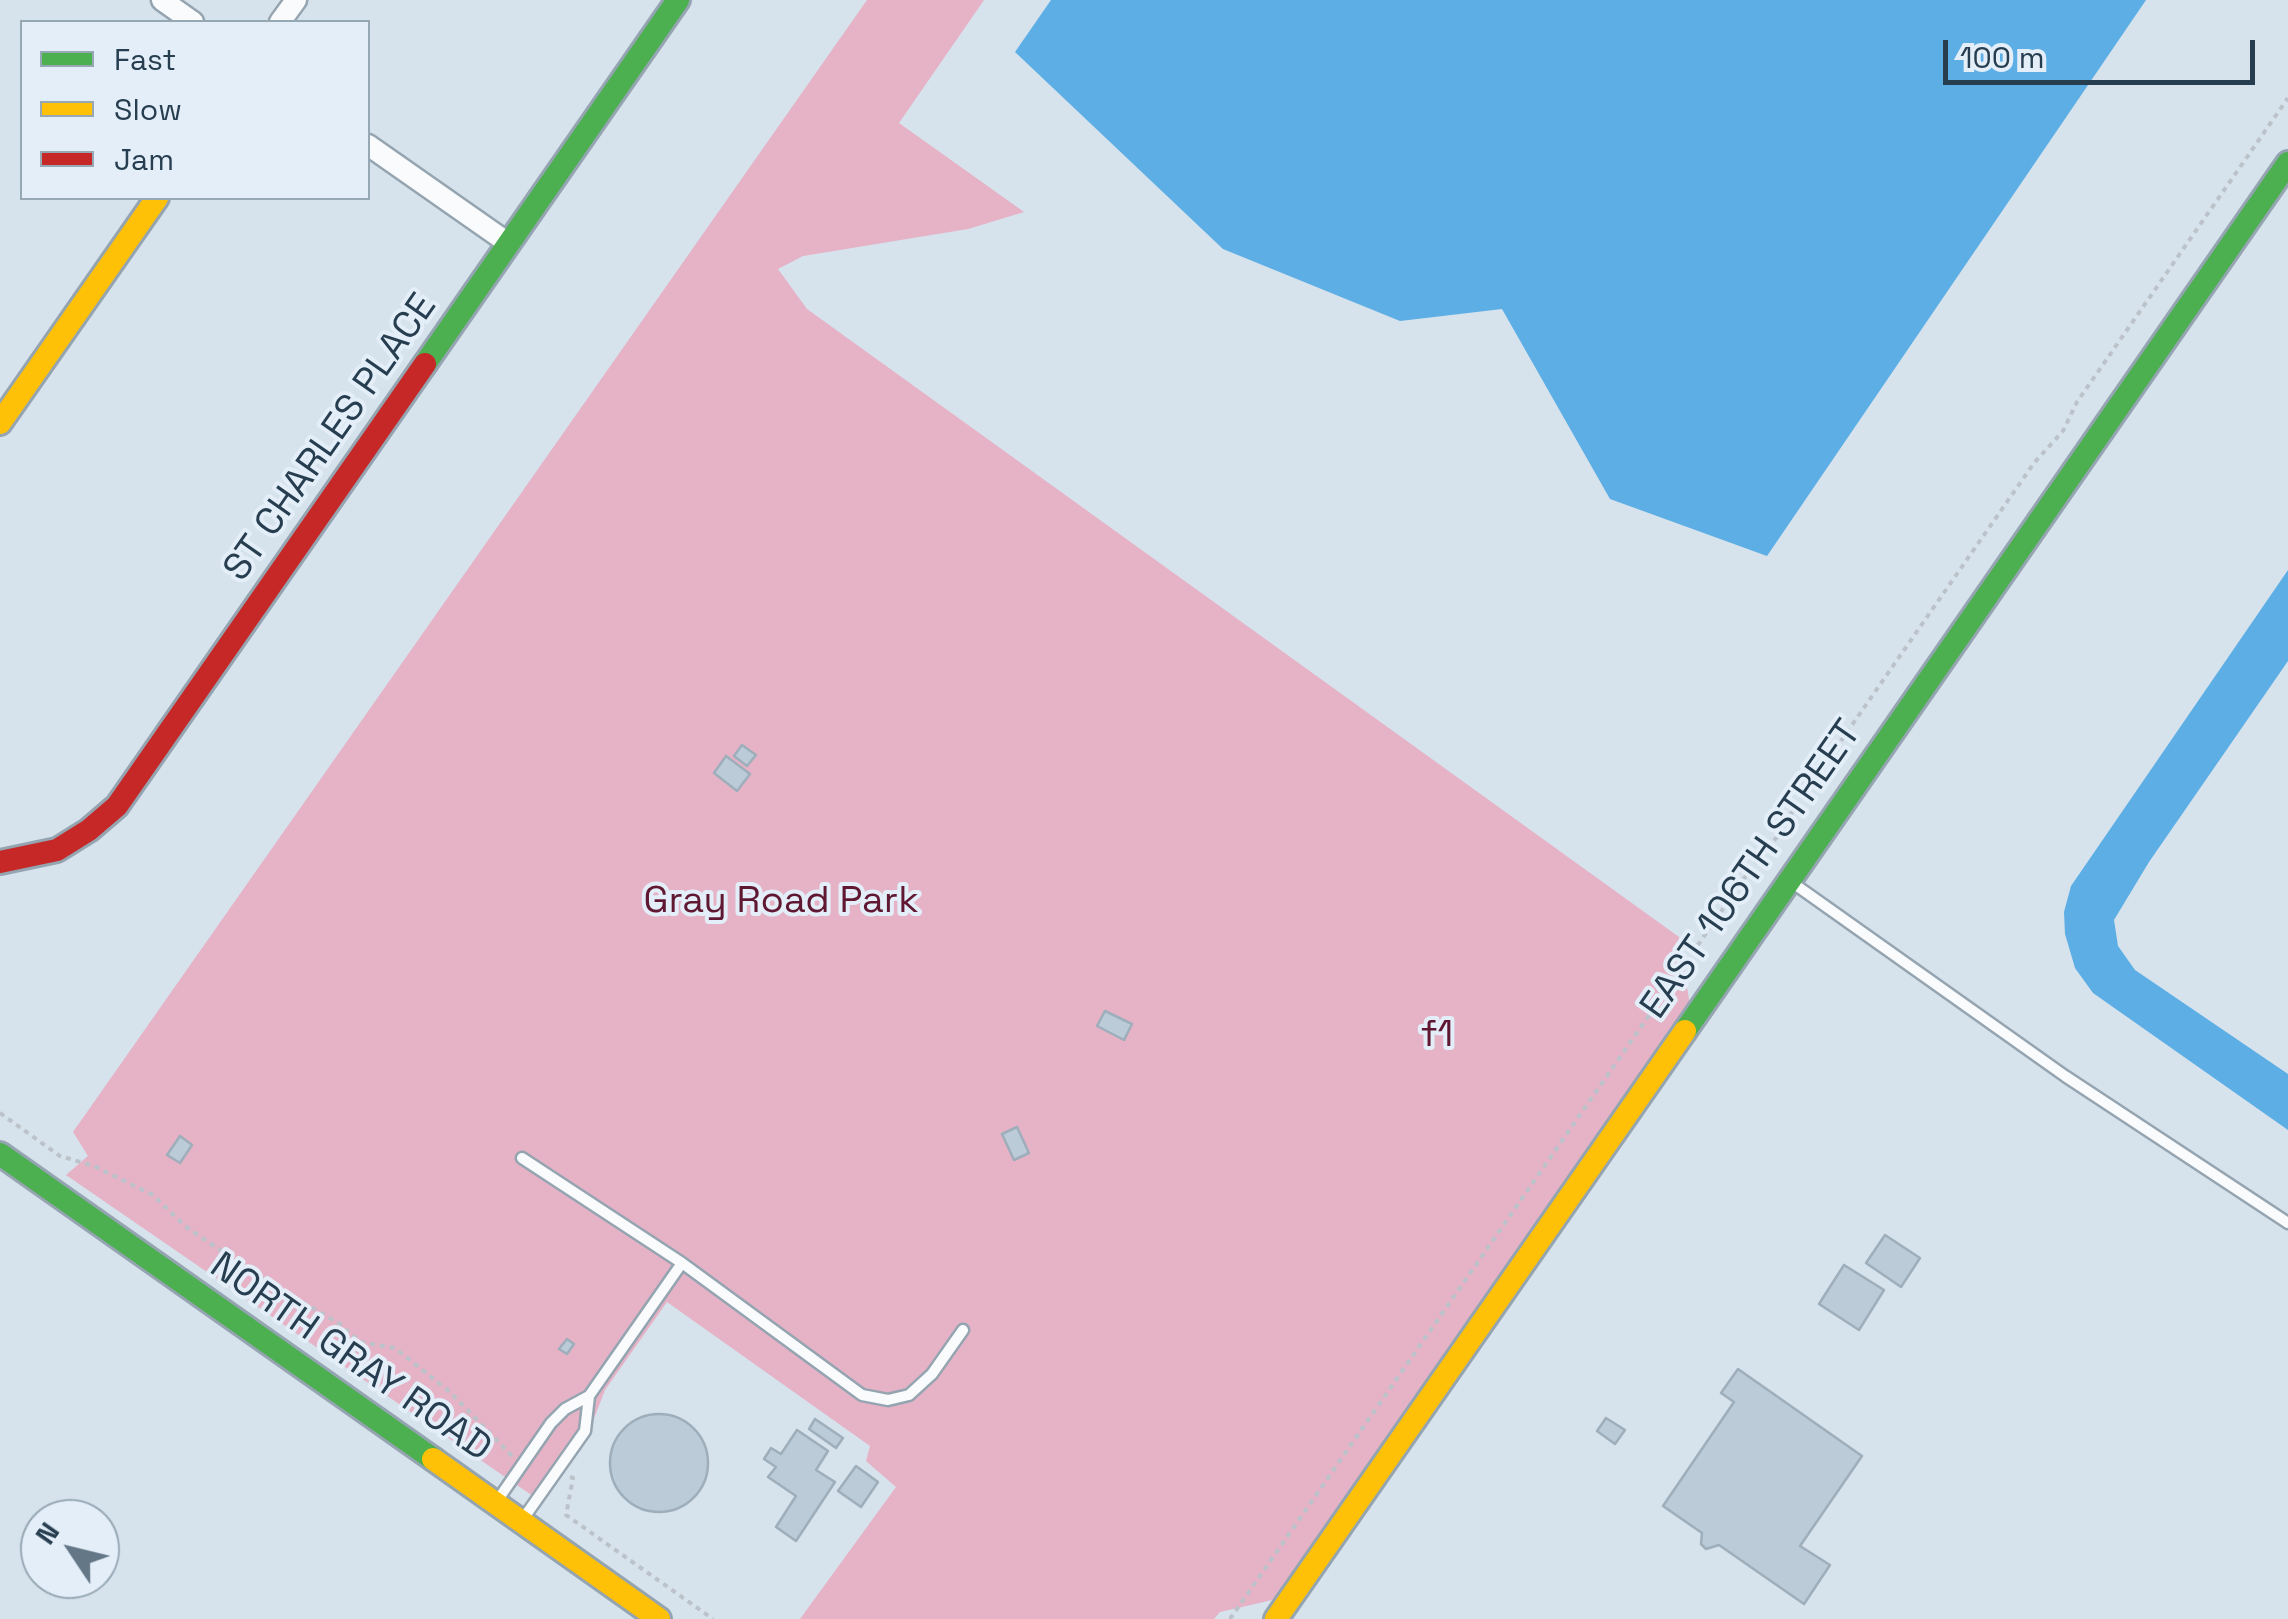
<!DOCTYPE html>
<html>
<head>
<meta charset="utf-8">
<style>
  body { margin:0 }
  #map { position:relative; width:2288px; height:1619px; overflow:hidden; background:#d6e2ec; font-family:"Space Grotesk",sans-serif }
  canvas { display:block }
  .legend { position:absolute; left:20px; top:20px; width:350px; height:180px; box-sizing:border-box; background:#e3eef8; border:2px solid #97a8b5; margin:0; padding:12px 18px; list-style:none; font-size:30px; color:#263e50 }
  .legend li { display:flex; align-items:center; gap:20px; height:50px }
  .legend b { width:50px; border:2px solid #97a8b5 }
  .north { position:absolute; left:20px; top:1499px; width:100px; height:100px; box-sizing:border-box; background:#e3eef8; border:2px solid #97a8b5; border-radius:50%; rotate:305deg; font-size:28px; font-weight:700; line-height:40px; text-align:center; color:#263e50 }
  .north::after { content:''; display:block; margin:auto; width:35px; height:45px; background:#647787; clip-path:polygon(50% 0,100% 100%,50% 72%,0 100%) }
  .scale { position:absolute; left:1943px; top:40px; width:312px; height:45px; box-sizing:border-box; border:5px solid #263e50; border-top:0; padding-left:12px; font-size:30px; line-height:35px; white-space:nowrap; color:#263e50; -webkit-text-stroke:8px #e3eef8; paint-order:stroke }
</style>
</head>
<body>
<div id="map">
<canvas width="2288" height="1619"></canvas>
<ul class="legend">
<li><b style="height:12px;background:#4caf50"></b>Fast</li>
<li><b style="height:12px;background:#ffc107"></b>Slow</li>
<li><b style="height:12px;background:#c62828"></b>Jam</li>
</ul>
<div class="north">N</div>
<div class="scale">100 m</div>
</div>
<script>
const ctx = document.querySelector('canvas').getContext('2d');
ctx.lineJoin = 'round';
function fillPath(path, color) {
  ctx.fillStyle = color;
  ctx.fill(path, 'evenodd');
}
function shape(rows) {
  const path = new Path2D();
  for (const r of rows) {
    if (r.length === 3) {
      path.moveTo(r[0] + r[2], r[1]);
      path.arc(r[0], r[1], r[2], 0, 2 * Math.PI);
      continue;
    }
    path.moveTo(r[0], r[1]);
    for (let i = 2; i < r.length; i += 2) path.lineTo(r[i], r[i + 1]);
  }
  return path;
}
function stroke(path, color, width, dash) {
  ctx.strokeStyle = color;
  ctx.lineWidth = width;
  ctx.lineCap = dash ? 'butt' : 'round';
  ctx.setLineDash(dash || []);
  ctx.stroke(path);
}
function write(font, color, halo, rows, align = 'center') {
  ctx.font = font + ' "Space Grotesk",sans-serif';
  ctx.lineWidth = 8;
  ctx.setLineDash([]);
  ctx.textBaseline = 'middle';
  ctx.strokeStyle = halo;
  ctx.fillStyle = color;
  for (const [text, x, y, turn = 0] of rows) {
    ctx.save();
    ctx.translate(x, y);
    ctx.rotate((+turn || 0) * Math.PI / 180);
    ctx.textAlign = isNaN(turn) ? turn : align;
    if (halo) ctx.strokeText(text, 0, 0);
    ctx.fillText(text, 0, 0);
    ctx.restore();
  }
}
fillPath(shape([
  [867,0,984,0,899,123,1024,212,968,229,803,256,778,269,807,309,1679,937,1691,1012,1281,1598,1220,1612,1214,1619,800,1619,896,1487,866,1461,870,1446,667,1302,605,1390,585,1442,543,1503,66,1175,88,1156,73,1132]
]), '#e5b2c6');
fillPath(shape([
  [1051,0,2146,0,1767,556,1610,499,1502,309,1400,321,1223,249,1015,52],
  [2288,570,2288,661,2149,862,2114,920,2118,946,2135,970,2288,1074,2288,1130,2093,993,2075,968,2065,934,2064,912,2071,886]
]), '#5caee5');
const building = shape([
  [742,745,756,755,747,766,734,756,742,745],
  [726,756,750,774,737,791,714,773,726,756],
  [1105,1011,1132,1024,1124,1040,1097,1026,1105,1011],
  [1017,1127,1029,1153,1014,1160,1002,1134,1017,1127],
  [180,1136,192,1145,180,1163,167,1155,180,1136],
  [1885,1235,1920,1258,1901,1287,1866,1263,1885,1235],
  [1844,1265,1884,1290,1859,1330,1819,1304,1844,1265],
  [567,1339,574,1344,567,1354,559,1349,567,1339],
  [1738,1369,1862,1456,1800,1546,1830,1565,1804,1604,1719,1545,1706,1549,1701,1544,1702,1533,1663,1506,1734,1402,1721,1393,1738,1369],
  [659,1463,49],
  [1606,1418,1625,1430,1615,1444,1597,1431,1606,1418],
  [815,1419,843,1438,836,1448,809,1429,815,1419],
  [797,1430,828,1451,816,1470,835,1482,796,1541,776,1527,796,1496,768,1477,776,1467,764,1459,771,1448,781,1454,797,1430],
  [856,1466,878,1482,861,1507,838,1491,856,1466]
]);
fillPath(building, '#bbcbd7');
stroke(building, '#9eaeba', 2.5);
const lane = shape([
  [1790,881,2065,1076,2288,1223],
  [522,1158,682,1263,862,1395,888,1400,909,1395,932,1374,963,1330],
  [497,1501,551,1423,565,1409,589,1396,682,1263],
  [523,1519,585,1431,589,1396]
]);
const street = shape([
  [162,0,193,22],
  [280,22,296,0],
  [368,145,508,243]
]);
const fast = shape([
  [425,364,678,0],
  [1685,1031,2288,163],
  [0,1154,433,1459]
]);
const slow = shape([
  [0,423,157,198],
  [433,1459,659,1619],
  [1276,1619,1685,1031]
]);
const jam = shape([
  [0,862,57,850,89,830,117,806,425,364]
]);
stroke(lane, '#94a4b0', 15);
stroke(street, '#94a4b0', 25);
stroke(fast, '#94a4b0', 28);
stroke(slow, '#94a4b0', 28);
stroke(jam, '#94a4b0', 28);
stroke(shape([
  [0,1113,60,1156,94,1166,153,1195,185,1226,255,1274,340,1324,360,1342,395,1348,450,1392,512,1456],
  [570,1477,573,1478,566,1515,713,1619],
  [1230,1619,1759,857,1779,835,1795,807,2034,463,2063,431,2077,402,2288,98]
]), '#bcc2c9', 4, [5, 5]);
stroke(lane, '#f9fbfc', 10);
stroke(street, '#f9fbfc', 20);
stroke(fast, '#4caf50', 22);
stroke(slow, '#ffc107', 22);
stroke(jam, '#c62828', 22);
write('38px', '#263e50', '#e3eef8', [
  ["ST CHARLES PLACE",331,438,-55],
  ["EAST 106TH STREET",1752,870,-55],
  ["NORTH GRAY ROAD",350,1358,35]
]);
write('38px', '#601832', '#e3eef8', [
  ["Gray Road Park",781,902],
  ["f1",1437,1036]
]);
</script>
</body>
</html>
